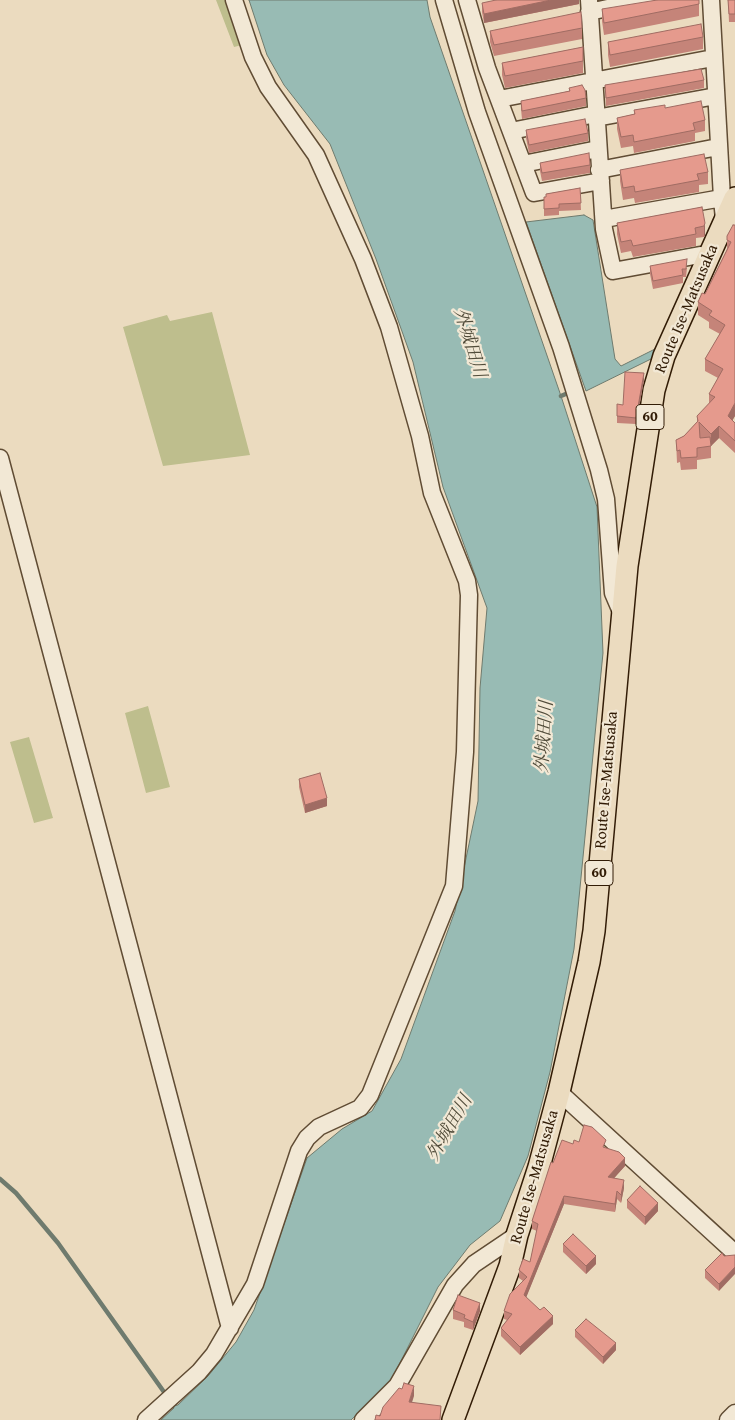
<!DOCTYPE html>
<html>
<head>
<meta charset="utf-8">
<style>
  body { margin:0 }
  canvas { display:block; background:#ebdbbf }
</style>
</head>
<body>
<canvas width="735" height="1420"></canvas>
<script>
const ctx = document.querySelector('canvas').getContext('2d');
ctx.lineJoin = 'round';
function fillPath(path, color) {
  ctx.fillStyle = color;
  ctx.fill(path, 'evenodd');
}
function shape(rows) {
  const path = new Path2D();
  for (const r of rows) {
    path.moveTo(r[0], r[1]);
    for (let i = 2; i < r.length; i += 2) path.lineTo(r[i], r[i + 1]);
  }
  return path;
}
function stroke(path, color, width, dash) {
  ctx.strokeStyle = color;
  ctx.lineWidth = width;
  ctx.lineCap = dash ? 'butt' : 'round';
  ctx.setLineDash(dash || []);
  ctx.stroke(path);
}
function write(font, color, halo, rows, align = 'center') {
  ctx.font = font + ' "Gentium Book Plus","Noto Serif JP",serif';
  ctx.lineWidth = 4.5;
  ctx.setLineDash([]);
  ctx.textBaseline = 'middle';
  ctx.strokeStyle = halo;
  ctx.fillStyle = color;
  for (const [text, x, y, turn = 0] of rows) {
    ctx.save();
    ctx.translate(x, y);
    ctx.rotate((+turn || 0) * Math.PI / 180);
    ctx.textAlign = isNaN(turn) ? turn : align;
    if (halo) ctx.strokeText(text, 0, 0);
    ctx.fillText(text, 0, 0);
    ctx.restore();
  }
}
fillPath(shape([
  [216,0,227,0,242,45,234,47],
  [212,312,250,455,163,466,123,327,167,315,170,321],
  [148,706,170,787,146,793,125,713],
  [29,737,53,818,34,823,10,742]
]), '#bebe8d');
const water = shape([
  [249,0,427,0,430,17,561,396,597,507,603,653,574,949,550,1072,528,1156,500,1221,470,1245,438,1287,391,1381,351,1420,161,1420,174,1408,173,1406,178,1405,208,1376,236,1342,254,1310,307,1158,342,1129,372,1111,401,1059,455,911,478,801,480,688,487,608,443,487,413,362,376,259,330,144,284,85,267,55,249,0],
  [584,215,593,220,615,359,621,366,657,348,653,358,586,391,526,222,584,215]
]);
fillPath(water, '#98bbb4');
stroke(water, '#6f7b6e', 1);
stroke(shape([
  [561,396,568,393],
  [0,1179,16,1193,58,1243,164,1392]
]), '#6f7b6e', 4.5);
const minor = shape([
  [444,0,477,112,561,347,599,470,606,499,613,593,622,614],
  [467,0,487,68,534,193,601,181],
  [589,0,604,229,613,271,700,255,708,257],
  [711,0,722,198,724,220,735,228],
  [589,12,646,0],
  [499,99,713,58],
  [596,118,716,96],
  [511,131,596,114],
  [523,164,598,149],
  [599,170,718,147],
  [604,219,722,198],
  [0,458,230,1328],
  [559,1092,735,1253],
  [146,1420,199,1372,214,1354,255,1284,299,1151,307,1138,319,1127,360,1108,370,1095,454,886,465,752,469,595,467,581,432,493,420,436,389,327,363,259,316,155,268,87,253,57,234,0],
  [363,1420,397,1386,455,1285,474,1264,517,1235],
  [728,1420,735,1413]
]);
const major = shape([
  [453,1420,510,1266,517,1235,539,1167,559,1092,589,962,594,931,627,566,654,390,664,356,735,198]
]);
stroke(minor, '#604c34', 19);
stroke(major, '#321c06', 24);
stroke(minor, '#f2e8d5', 16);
stroke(major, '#ebdbbf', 21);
fillPath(shape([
  [579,0,579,4,484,23,482,12,482,3],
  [728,0,735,0,735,22,729,22],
  [699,4,699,16,604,35,602,21,602,9],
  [582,28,582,39,494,56,490,42,490,31],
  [703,37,703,49,610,67,608,55,608,42],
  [583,47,583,73,505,88,502,75,502,63],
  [704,80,704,88,606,106,605,85],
  [569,88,586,98,586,106,522,119,521,109,521,101,569,91],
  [665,108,705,120,705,131,695,133,695,141,634,153,633,146,621,148,617,129,617,118,634,114,634,110],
  [526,130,588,133,588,141,529,153,526,138],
  [540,163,590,165,590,173,542,181,540,171],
  [620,170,708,172,708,184,699,185,699,192,635,203,634,198,623,200,620,181],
  [580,188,581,210,559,211,559,215,544,216,544,197,546,197,546,194],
  [702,207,705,235,704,237,696,238,696,246,633,257,631,251,621,253,617,234,617,223],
  [735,225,735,416,732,420,735,423,735,453,719,438,711,446,711,458,697,460,697,469,681,470,680,462,677,463,676,440,684,436,697,422,697,416,709,404,709,394,718,378,705,371,705,359,720,334,709,328,709,322,698,315,698,302,705,294,727,249,727,236],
  [650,266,687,268,686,277,683,277,683,283,653,289,650,274],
  [644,380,636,424,617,423,617,416,623,405],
  [299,779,327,806,305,813,299,787],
  [579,1142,606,1148,625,1166,614,1178,624,1188,621,1203,617,1199,615,1212,564,1204,526,1297,553,1324,520,1355,501,1336,501,1328,507,1320,504,1319,504,1311,523,1281,519,1278,519,1270,530,1262,537,1231,532,1229,532,1221,553,1163,573,1144],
  [627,1200,658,1211,645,1225,627,1208],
  [563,1244,596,1264,586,1274,563,1252],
  [722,1253,719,1291,705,1278,705,1270],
  [453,1310,480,1311,473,1330,464,1327,464,1322,453,1319],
  [575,1330,616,1350,603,1364,575,1337]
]), '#c58479');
fillPath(shape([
  [551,0,579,0,579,4,484,23,484,14],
  [705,223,705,235,704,237,704,226],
  [644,373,644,380,636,424,636,418],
  [735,403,735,416,728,428,728,416],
  [719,426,719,438,711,446,711,434],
  [327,798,327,806,305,813,305,805],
  [625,1158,625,1166,608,1185,608,1177],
  [624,1180,624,1188,621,1203,621,1195],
  [617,1191,617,1199,615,1212,615,1204],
  [564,1196,564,1204,524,1303,524,1295],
  [658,1203,658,1211,645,1225,645,1217],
  [596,1256,596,1264,586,1274,586,1266],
  [735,1267,735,1274,719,1291,719,1284],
  [480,1303,480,1311,473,1330,473,1322],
  [553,1316,553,1324,520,1355,520,1347],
  [616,1343,616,1350,603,1364,603,1357],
  [414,1386,414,1396,409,1412,409,1402]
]), '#a06c63');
const building = shape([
  [496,0,551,0,484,14,482,3,496,0],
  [657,0,699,0,699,4,604,23,602,9,657,0],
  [728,0,735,0,735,14,729,14,728,0],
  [581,12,582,28,494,45,490,31,581,12],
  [701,24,703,37,610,55,608,42,701,24],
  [583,47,583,61,505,76,502,63,583,47],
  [701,69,704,80,606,98,605,85,701,69],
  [582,85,585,90,586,98,522,111,521,101,570,91,569,88,582,85],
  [701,101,705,120,693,123,695,130,634,142,633,135,621,137,617,118,635,114,634,110,665,105,665,108,701,101],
  [585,119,588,133,529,145,526,130,585,119],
  [589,153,590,165,542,173,540,163,589,153],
  [704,154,708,172,697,174,699,180,635,192,634,186,623,188,620,170,704,154],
  [580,188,581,203,559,204,559,208,544,209,544,197,546,197,546,194,580,188],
  [702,207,705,223,704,226,695,228,696,234,633,246,631,240,621,242,617,223,702,207],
  [733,225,735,225,735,403,728,416,735,423,735,441,719,426,711,434,699,422,700,438,710,437,711,446,697,448,697,457,681,458,680,450,677,451,676,440,684,436,698,421,697,416,715,397,709,394,723,369,705,359,725,325,709,315,712,311,698,302,702,293,705,294,731,242,727,240,727,236,733,225],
  [687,259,686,269,682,269,683,275,653,281,650,266,687,259],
  [625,372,644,373,636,418,617,416,617,404,623,405,625,372],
  [320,773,327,798,305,805,299,779,320,773],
  [584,1125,592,1127,606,1140,603,1147,619,1152,625,1158,608,1177,624,1180,621,1195,617,1191,615,1204,564,1196,524,1295,540,1310,544,1307,553,1316,520,1347,501,1328,512,1314,504,1311,510,1294,527,1277,519,1270,523,1259,530,1262,538,1224,532,1221,551,1162,553,1163,562,1140,573,1144,574,1140,579,1142,584,1125],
  [640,1186,658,1203,645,1217,627,1200,640,1186],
  [573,1234,596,1256,586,1266,563,1244,573,1234],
  [722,1253,724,1256,735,1255,735,1267,719,1284,705,1270,722,1253],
  [458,1295,480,1303,473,1322,464,1318,465,1315,453,1310,458,1295],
  [586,1319,616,1343,603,1357,575,1330,586,1319],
  [404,1383,414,1386,409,1402,441,1406,440,1420,375,1420,376,1415,380,1416,383,1407,399,1388,402,1389,404,1383]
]);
fillPath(building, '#e59a8d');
stroke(building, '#a06c63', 1);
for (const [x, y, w] of [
  [650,417,28],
  [599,873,28]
]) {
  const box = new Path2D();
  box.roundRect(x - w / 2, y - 12.5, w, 25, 4);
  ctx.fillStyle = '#f2e8d5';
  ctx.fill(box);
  stroke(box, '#321c06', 1);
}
write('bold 15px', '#321c06', null, [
  ["60",650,417],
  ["60",599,873]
]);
write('16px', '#321c06', '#f2e8d5', [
  ["Route Ise-Matsusaka",687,309,-67],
  ["Route Ise-Matsusaka",607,780,-85],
  ["Route Ise-Matsusaka",535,1177,-74]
]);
write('italic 18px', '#514c3a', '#f2e8d5', [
  ["外城田川",469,343,73],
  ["外城田川",545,737,-86],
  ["外城田川",450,1128,-60]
]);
</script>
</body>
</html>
